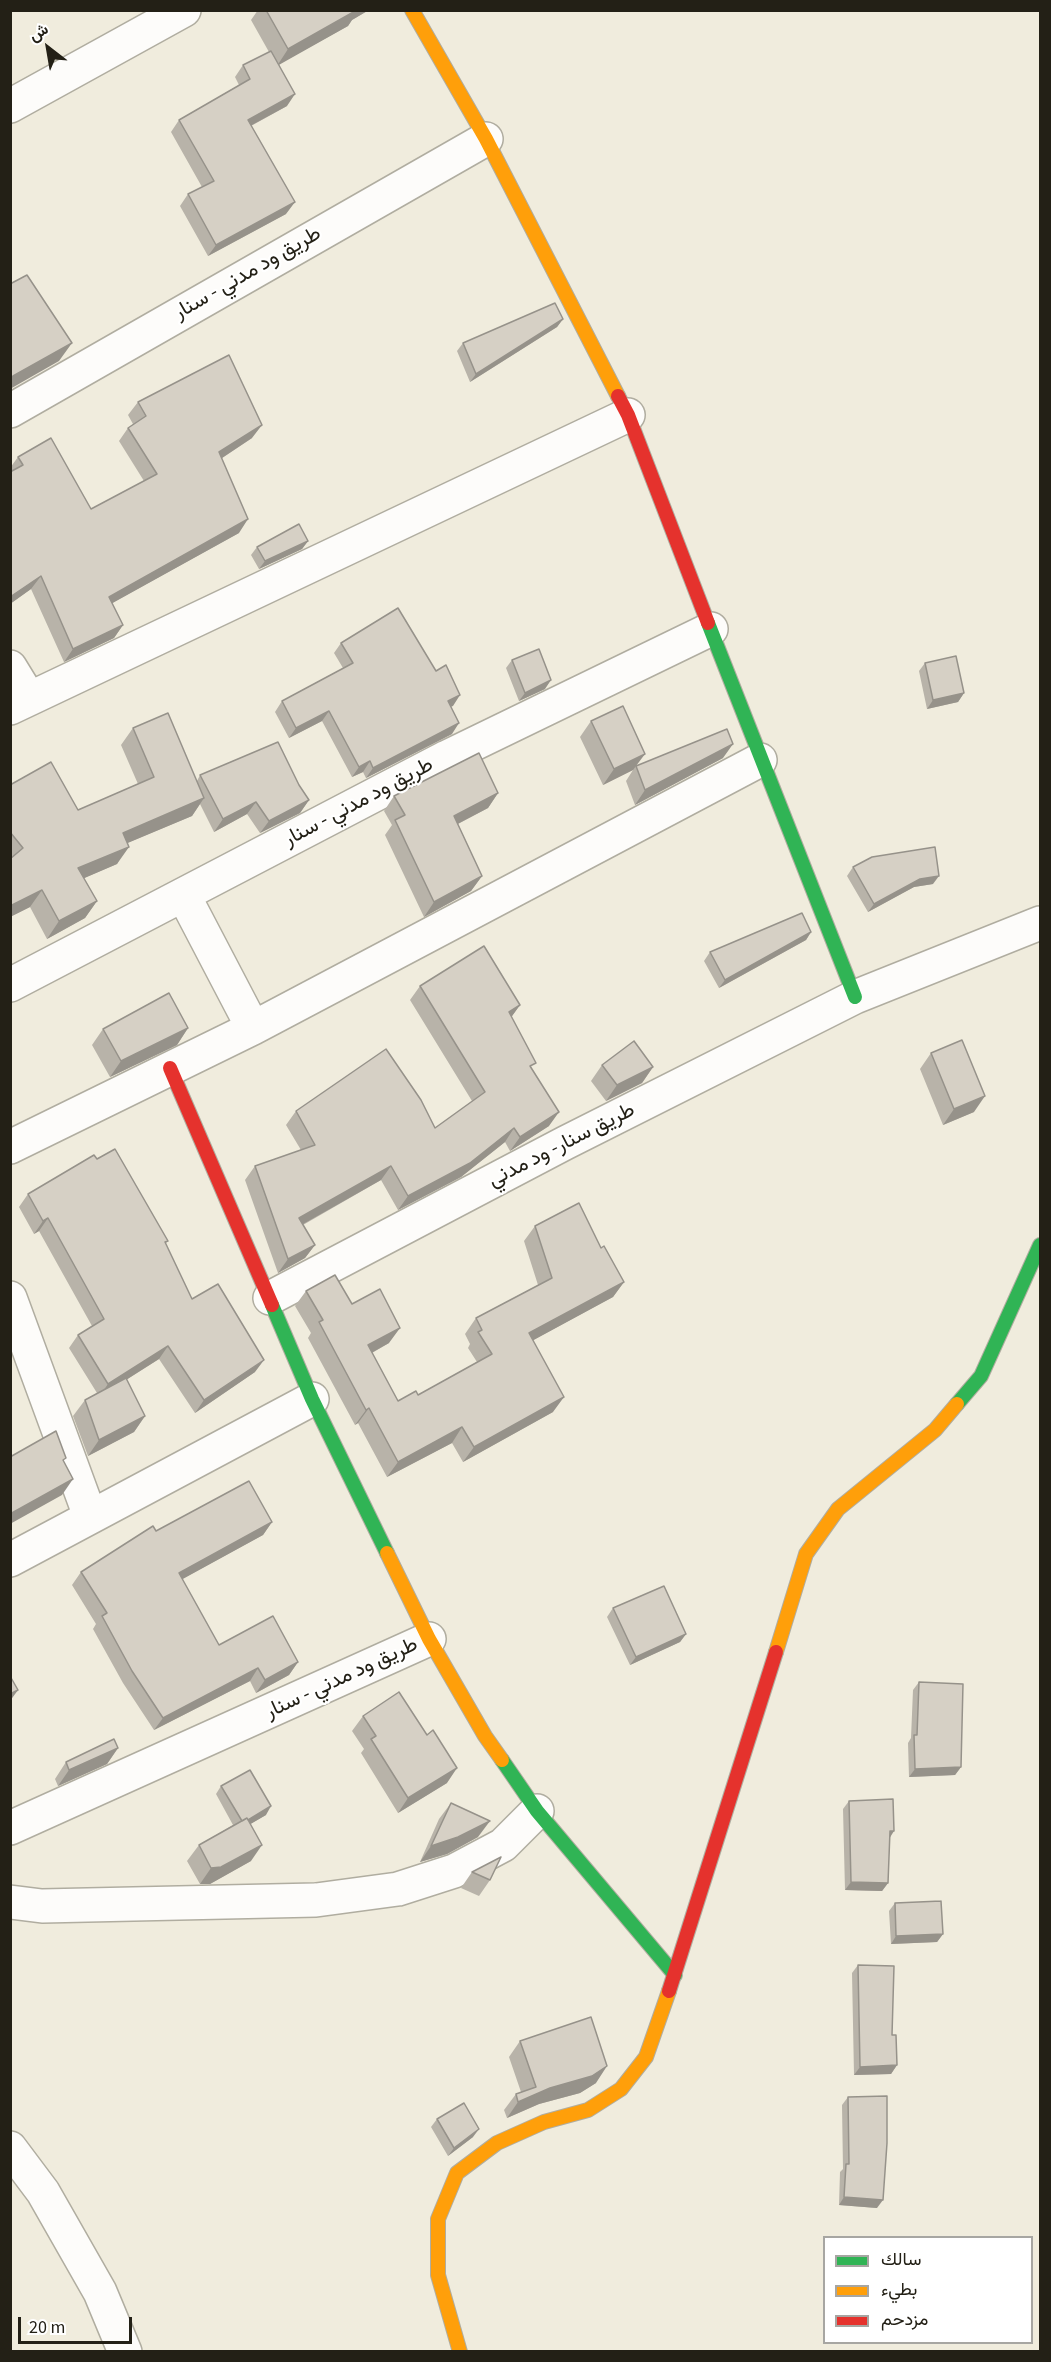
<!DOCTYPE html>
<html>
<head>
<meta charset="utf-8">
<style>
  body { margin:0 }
  #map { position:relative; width:1051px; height:2362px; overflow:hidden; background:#f0ecdd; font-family:"Source Sans 3",Vazirmatn,sans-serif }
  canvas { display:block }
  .frame { position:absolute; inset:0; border:12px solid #232016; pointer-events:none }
  .legend { position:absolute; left:823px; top:2236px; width:210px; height:108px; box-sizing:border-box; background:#fff; border:2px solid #a7a6a2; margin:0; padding:8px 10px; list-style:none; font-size:18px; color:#232016 }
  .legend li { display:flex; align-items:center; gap:12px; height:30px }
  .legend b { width:30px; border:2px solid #a7a6a2 }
  .north { position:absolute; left:18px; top:18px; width:60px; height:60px; -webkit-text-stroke:4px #fff; paint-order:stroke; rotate:329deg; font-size:16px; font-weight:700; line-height:24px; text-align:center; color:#232016 }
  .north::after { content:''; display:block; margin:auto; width:21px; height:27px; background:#232016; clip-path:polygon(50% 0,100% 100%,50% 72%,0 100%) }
  .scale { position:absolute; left:18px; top:2317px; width:114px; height:27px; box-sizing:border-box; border:3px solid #232016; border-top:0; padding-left:8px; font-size:18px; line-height:21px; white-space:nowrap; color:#232016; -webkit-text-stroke:4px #fff; paint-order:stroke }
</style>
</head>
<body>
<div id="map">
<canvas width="1051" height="2362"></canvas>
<div class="frame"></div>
<ul class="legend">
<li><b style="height:8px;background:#30b455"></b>سالك</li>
<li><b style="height:8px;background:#ff9f0a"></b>بطيء</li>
<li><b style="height:8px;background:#e5322d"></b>مزدحم</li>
</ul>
<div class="north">ش</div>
<div class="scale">20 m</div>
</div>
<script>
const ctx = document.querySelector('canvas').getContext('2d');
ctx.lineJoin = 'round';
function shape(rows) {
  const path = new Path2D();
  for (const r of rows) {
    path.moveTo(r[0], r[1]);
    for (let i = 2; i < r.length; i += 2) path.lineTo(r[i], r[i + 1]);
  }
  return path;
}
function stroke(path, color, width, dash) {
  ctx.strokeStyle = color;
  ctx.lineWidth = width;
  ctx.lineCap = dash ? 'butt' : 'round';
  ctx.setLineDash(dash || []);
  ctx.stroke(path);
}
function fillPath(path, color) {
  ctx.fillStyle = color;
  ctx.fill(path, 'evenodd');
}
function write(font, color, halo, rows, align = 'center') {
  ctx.font = font + ' "Source Sans 3",Vazirmatn,sans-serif';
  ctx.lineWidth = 4.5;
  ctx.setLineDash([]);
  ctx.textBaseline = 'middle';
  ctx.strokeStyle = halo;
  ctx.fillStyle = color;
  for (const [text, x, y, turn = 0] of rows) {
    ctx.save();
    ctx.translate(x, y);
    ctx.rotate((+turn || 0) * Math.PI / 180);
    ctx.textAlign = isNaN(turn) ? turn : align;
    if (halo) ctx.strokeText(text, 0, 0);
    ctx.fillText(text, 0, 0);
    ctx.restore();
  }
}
const street = shape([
  [10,106,184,10],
  [10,411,486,139],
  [10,667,29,698],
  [10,708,628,415],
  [184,896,253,1028],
  [10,985,447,757,711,629],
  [10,1147,253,1028,760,760],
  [10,1298,90,1516],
  [270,1298,565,1143,855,997,1040,923],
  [10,1560,312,1399],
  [10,1828,429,1639],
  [10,1902,42,1906,316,1900,398,1889,454,1871,503,1845,537,1811],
  [10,2148,43,2192,100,2292,125,2352]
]);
const fast = shape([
  [708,623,855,997],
  [272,1305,312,1399,387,1553],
  [957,1404,981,1376,1040,1245],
  [502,1760,537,1811,675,1975]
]);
const slow = shape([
  [412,10,486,139,618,396],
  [387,1553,429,1639,485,1736,502,1760],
  [776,1652,806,1554,838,1509,935,1430,957,1404],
  [460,2352,438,2275,438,2219,457,2173,497,2143,544,2122,588,2110,621,2089,646,2057,669,1991]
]);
const jam = shape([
  [618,396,628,415,708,623],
  [170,1068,272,1305],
  [669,1991,776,1652]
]);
stroke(street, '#b0ada0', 36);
stroke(fast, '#b0ada0', 16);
stroke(slow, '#b0ada0', 16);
stroke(jam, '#b0ada0', 16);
stroke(street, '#fdfcfa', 33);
stroke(fast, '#30b455', 14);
stroke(slow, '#ff9f0a', 14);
stroke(jam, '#e5322d', 14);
fillPath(shape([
  [258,10,369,10,352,20,348,26,279,64,287,106,251,126,286,214,208,256,180,206,188,194,202,187,171,132,179,120,239,85,235,77,243,65,269,52,251,20],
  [563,319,557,327,470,382,457,351,463,343],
  [138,402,252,438,222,458,239,533,112,603,123,625,114,638,64,662,31,589,10,604,10,468,18,457,91,509,144,481,119,441,128,428,133,424,128,415],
  [308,541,302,549,259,569,251,555,257,547],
  [341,643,453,706,451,706,452,734,366,778,363,772,352,777,322,721,289,738,275,712,282,701,343,668,334,653],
  [512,660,545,689,519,701,506,668],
  [925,663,964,693,958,702,927,709,919,671],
  [591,721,637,766,723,758,635,805,626,781,633,770,603,785,580,737],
  [133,728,197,781,200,775,299,785,309,800,300,813,260,833,247,814,214,832,200,804,192,816,127,843,117,864,84,878,97,901,85,918,47,939,30,907,10,917,10,785,78,810,138,784,121,745],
  [498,793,488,808,458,824,482,876,471,891,424,917,385,835,392,825,384,811,394,796],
  [853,867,933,884,914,887,868,912,847,876],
  [811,932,806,940,719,988,704,961,710,952],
  [420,986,520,1005,511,1017,532,1069,549,1126,510,1151,505,1142,461,1177,398,1210,381,1180,303,1225,315,1245,305,1258,278,1273,245,1180,255,1166,301,1150,286,1125,296,1111,435,1128,472,1101,410,1000],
  [188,1028,177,1045,110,1077,92,1045,103,1029],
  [931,1053,974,1112,943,1125,920,1069],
  [602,1065,653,1067,642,1083,606,1101,591,1081],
  [97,1159,168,1241,165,1244,192,1299,255,1372,195,1413,159,1359,126,1380,145,1416,134,1432,88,1456,73,1416,85,1400,97,1393,69,1348,78,1335,92,1326,39,1231,34,1234,19,1207,28,1194],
  [535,1226,601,1248,624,1282,613,1297,533,1340,553,1412,463,1462,452,1443,387,1477,358,1423,355,1425,308,1338,311,1333,295,1306,306,1291,352,1304,389,1343,372,1353,398,1401,418,1395,477,1362,468,1348,470,1344,465,1334,476,1318,538,1285,524,1241],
  [272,1522,263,1535,182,1579,219,1645,298,1662,289,1675,256,1693,250,1681,154,1730,123,1683,93,1629,96,1624,72,1585,81,1572,156,1531],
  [613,1608,686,1634,680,1642,630,1665,607,1617],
  [919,1682,961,1767,955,1775,909,1777,908,1743,911,1738,913,1690],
  [363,1716,447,1783,398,1813,361,1753,364,1749,352,1731],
  [118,1748,107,1764,58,1786,55,1779,66,1762],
  [221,1786,266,1815,250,1824,251,1861,210,1884,200,1884,187,1861,199,1845,233,1825,216,1794],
  [849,1801,889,1838,888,1883,882,1891,845,1890,843,1809],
  [451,1803,478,1837,447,1854,420,1862,439,1819],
  [472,1872,490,1880,479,1896,461,1888],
  [895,1903,943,1934,937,1942,891,1944,889,1911],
  [858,1965,892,2035,897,2065,891,2074,854,2075,852,1973],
  [520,2041,596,2083,580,2093,539,2104,507,2118,504,2110,516,2094,521,2092,509,2057],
  [848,2097,877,2208,839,2205,840,2172,843,2169,842,2105],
  [437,2119,473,2137,448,2156,431,2127]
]), '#b8b3a9');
fillPath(shape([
  [356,10,369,10,352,20,348,26,277,66,288,49],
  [295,94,287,106,239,132,248,120],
  [295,202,286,214,208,256,216,245],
  [563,319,557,327,470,382,476,374],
  [72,343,59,361,10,389,10,380,13,376],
  [262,425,252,438,210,466,219,452],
  [248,519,239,533,100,610,109,597],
  [308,541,302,549,259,569,265,561],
  [41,576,31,589,10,604,10,597],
  [123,625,114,638,64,662,73,649],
  [551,680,545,689,519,701,525,693],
  [964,693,958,702,927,709,933,700],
  [460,695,453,706,441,711,448,701],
  [329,711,322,721,289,738,296,728],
  [459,723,452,734,366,778,373,768],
  [733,744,723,758,635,805,645,790],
  [645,754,633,770,603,785,614,769],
  [370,761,363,772,352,777,359,767],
  [498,793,488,808,444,831,454,816],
  [204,798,192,816,111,850,123,833],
  [309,800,300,813,260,833,269,821],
  [256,802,247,814,214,832,223,819],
  [129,847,117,864,66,886,78,868],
  [482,876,471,891,424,917,434,902],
  [939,876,933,884,914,887,868,912,874,904,920,879],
  [42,890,30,907,10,917,10,906],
  [97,901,85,918,47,939,59,921],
  [811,932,806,940,719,988,725,980],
  [520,1005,510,1019,509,1012],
  [188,1028,177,1045,110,1077,121,1061],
  [653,1067,642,1083,606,1101,617,1085],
  [985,1096,974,1112,943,1125,954,1109],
  [559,1112,549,1126,510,1151,520,1137],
  [514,1128,505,1142,461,1177,398,1210,408,1196],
  [391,1166,381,1180,289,1232,299,1218],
  [48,1218,39,1231,34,1234,43,1221],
  [315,1245,305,1258,278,1273,288,1259],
  [624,1282,613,1297,519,1348,529,1333],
  [400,1328,389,1343,357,1361,368,1345],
  [168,1346,159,1359,99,1397,108,1384],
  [264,1360,255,1372,195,1413,204,1400],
  [564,1397,553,1412,463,1462,474,1447],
  [369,1408,358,1423,355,1425,366,1410],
  [145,1416,134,1432,88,1456,99,1440],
  [462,1427,452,1443,387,1477,398,1462],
  [73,1479,62,1495,10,1524,10,1514],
  [272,1522,263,1535,170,1586,179,1573],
  [686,1634,680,1642,630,1665,636,1657],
  [298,1662,289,1675,256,1693,265,1680],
  [258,1668,250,1681,154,1730,163,1718],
  [18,1690,10,1701,10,1694],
  [118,1748,107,1764,58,1786,69,1770],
  [961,1767,955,1775,909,1777,915,1769],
  [457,1768,447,1783,398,1813,408,1798],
  [271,1806,266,1815,237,1832,243,1823],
  [490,1821,478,1837,447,1854,420,1862,431,1846],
  [890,1831,894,1831,889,1839],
  [262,1845,251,1861,210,1884,200,1884,211,1868],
  [851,1882,888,1883,882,1891,845,1890],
  [943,1934,937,1942,891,1944,896,1936],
  [897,2065,891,2074,854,2075,860,2067],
  [607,2066,596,2083,580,2093,539,2104,507,2118,518,2102,550,2088],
  [479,2129,473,2137,448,2156,454,2148],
  [844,2197,883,2200,877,2208,839,2205]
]), '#96928a');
const building = shape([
  [266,10,357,10,288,49,266,10],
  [271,51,295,94,248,120,295,202,216,245,188,194,214,181,179,120,250,79,243,65,271,51],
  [27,275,72,343,13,376,10,380,10,284,27,275],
  [555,303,563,319,476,374,463,343,555,303],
  [229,355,262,425,219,452,248,519,109,597,123,625,73,649,41,576,10,597,10,472,23,465,18,457,51,438,91,509,157,474,128,428,146,416,138,402,229,355],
  [299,524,308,541,265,561,257,547,299,524],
  [398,608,436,671,446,665,460,695,448,701,459,723,373,768,370,761,359,767,329,711,296,728,282,701,353,663,341,643,398,608],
  [539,649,551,680,525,693,512,660,539,649],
  [956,656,964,693,933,700,925,663,956,656],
  [623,706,645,754,614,769,591,721,623,706],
  [168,713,204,798,123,833,129,847,78,868,97,901,59,921,42,890,10,906,10,859,23,848,10,832,10,785,51,762,78,810,154,777,133,728,168,713],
  [727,729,733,744,645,790,636,766,727,729],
  [278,742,299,785,309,800,269,821,256,802,223,819,200,775,278,742],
  [479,753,498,793,454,816,482,876,434,902,395,820,405,815,394,796,479,753],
  [935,847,939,876,920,879,874,904,853,867,872,857,935,847],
  [802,913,811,932,725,980,710,952,802,913],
  [484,946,520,1005,509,1012,536,1063,530,1066,559,1112,520,1137,514,1128,470,1163,408,1196,391,1166,299,1218,315,1245,288,1259,255,1166,315,1145,296,1111,386,1049,421,1100,435,1128,485,1092,420,986,484,946],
  [169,993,188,1028,121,1061,103,1029,169,993],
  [962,1040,985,1096,954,1109,931,1053,962,1040],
  [634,1041,653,1067,617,1085,602,1065,634,1041],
  [115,1149,168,1241,165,1242,192,1299,218,1284,264,1360,204,1400,168,1346,108,1384,78,1335,104,1319,48,1218,43,1221,28,1194,94,1155,97,1159,115,1149],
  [579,1203,601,1248,604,1246,624,1282,529,1333,564,1397,474,1447,462,1427,398,1462,369,1408,366,1410,319,1322,323,1320,306,1291,335,1275,352,1304,380,1289,400,1328,368,1345,398,1401,416,1391,418,1395,492,1354,478,1332,482,1330,476,1318,552,1278,535,1226,579,1203],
  [126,1378,145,1416,99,1440,85,1400,126,1378],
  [56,1431,66,1458,63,1460,73,1479,10,1514,10,1457,56,1431],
  [249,1481,272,1522,179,1573,219,1645,273,1616,298,1662,265,1680,258,1668,163,1718,132,1671,102,1616,107,1613,81,1572,153,1526,156,1531,249,1481],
  [664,1586,686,1634,636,1657,613,1608,664,1586],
  [10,1676,18,1690,10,1694,10,1676],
  [919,1682,963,1684,961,1767,915,1769,914,1735,917,1735,919,1682],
  [399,1692,427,1735,433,1730,457,1768,408,1798,371,1739,376,1736,363,1716,399,1692],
  [114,1739,118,1748,69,1770,66,1762,114,1739],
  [250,1770,271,1806,248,1820,247,1818,242,1821,221,1786,250,1770],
  [893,1799,894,1831,890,1831,888,1883,851,1882,849,1801,893,1799],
  [451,1803,490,1821,458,1837,431,1846,451,1803],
  [247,1818,262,1845,221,1867,211,1868,199,1845,247,1818],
  [501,1857,490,1880,472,1872,474,1871,501,1857],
  [941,1901,943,1934,896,1936,895,1903,941,1901],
  [858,1965,894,1966,892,2035,896,2035,897,2065,860,2067,858,1965],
  [591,2017,607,2066,592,2076,550,2088,518,2102,516,2094,536,2087,520,2041,591,2017],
  [887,2096,887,2143,883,2200,844,2197,846,2164,849,2164,848,2097,887,2096],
  [464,2103,479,2129,454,2148,437,2119,464,2103]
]);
fillPath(building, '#d6d0c5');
stroke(building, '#96928a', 1.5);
write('21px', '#232016', '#fff', [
  ["طريق ود مدني - سنار",248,274,-30],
  ["طريق ود مدني - سنار",359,803,-28],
  ["طريق سنار- ود مدني",562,1146,-27],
  ["طريق ود مدني - سنار",342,1679,-25]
]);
</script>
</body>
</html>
